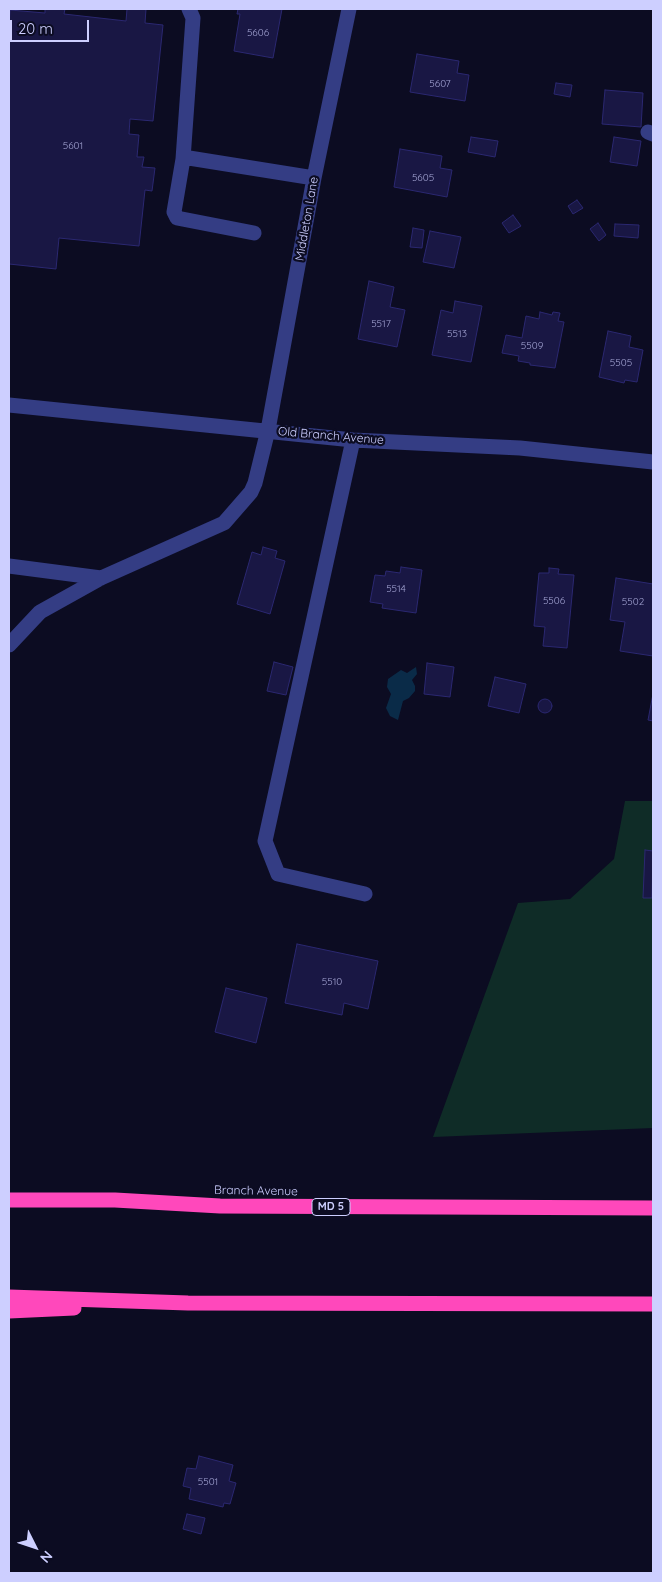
<!DOCTYPE html>
<html>
<head>
<meta charset="utf-8">
<style>
  body { margin:0 }
  #map { position:relative; width:662px; height:1582px; overflow:hidden; background:#0c0c22; font-family:Quicksand,sans-serif }
  canvas { display:block }
  .frame { position:absolute; inset:0; border:10px solid #cdcfff; pointer-events:none }
  .north { position:absolute; left:10px; top:1522px; width:50px; height:50px; -webkit-text-stroke:4px #0c0c22; paint-order:stroke; rotate:131deg; font-size:14px; font-weight:700; line-height:20px; text-align:center; color:#cdcfff }
  .north::after { content:''; display:block; margin:auto; width:18px; height:22px; background:#cdcfff; clip-path:polygon(50% 0,100% 100%,50% 72%,0 100%) }
  .scale { position:absolute; left:10px; top:20px; width:79px; height:22px; box-sizing:border-box; border:2px solid #cdcfff; border-top:0; padding-left:6px; font-size:15px; line-height:18px; white-space:nowrap; color:#cdcfff; -webkit-text-stroke:4px #0c0c22; paint-order:stroke }
</style>
</head>
<body>
<div id="map">
<canvas width="662" height="1582"></canvas>
<div class="frame"></div>
<div class="north">N</div>
<div class="scale">20 m</div>
</div>
<script>
const ctx = document.querySelector('canvas').getContext('2d');
ctx.lineJoin = 'round';
function fillPath(path, color) {
  ctx.fillStyle = color;
  ctx.fill(path, 'evenodd');
}
function shape(rows) {
  const path = new Path2D();
  for (const r of rows) {
    if (r.length === 3) {
      path.moveTo(r[0] + r[2], r[1]);
      path.arc(r[0], r[1], r[2], 0, 2 * Math.PI);
      continue;
    }
    path.moveTo(r[0], r[1]);
    for (let i = 2; i < r.length; i += 2) path.lineTo(r[i], r[i + 1]);
  }
  return path;
}
function stroke(path, color, width, dash) {
  ctx.strokeStyle = color;
  ctx.lineWidth = width;
  ctx.lineCap = dash ? 'butt' : 'round';
  ctx.setLineDash(dash || []);
  ctx.stroke(path);
}
function write(font, color, halo, rows, align = 'center') {
  ctx.font = font + ' Quicksand,sans-serif';
  ctx.lineWidth = 4.5;
  ctx.setLineDash([]);
  ctx.textBaseline = 'middle';
  ctx.strokeStyle = halo;
  ctx.fillStyle = color;
  for (const [text, x, y, turn = 0] of rows) {
    ctx.save();
    ctx.translate(x, y);
    ctx.rotate((+turn || 0) * Math.PI / 180);
    ctx.textAlign = isNaN(turn) ? turn : align;
    if (halo) ctx.strokeText(text, 0, 0);
    ctx.fillText(text, 0, 0);
    ctx.restore();
  }
}
fillPath(shape([
  [625,801,653,801,653,1128,433,1137,518,903,570,899,614,859]
]), '#0f2c27');
fillPath(shape([
  [416,667,417,674,412,680,415,686,415,691,409,698,403,701,398,720,390,716,386,708,391,694,387,687,388,679,401,670,407,673]
]), '#0a2b48');
const building = shape([
  [45,9,65,9,64,14,126,21,127,9,146,9,145,23,163,25,153,121,130,119,129,134,139,135,137,157,144,157,142,167,155,168,152,191,145,190,139,246,59,238,56,269,9,264,9,26,10,10,45,13,45,9],
  [238,9,282,9,273,58,234,51,240,14,237,14,238,9],
  [417,54,459,61,457,73,469,75,465,101,410,92,417,54],
  [556,83,572,85,570,97,554,94,556,83],
  [605,90,643,93,641,127,602,124,605,90],
  [471,137,498,141,495,157,468,152,471,137],
  [614,137,641,141,637,166,610,162,614,137],
  [400,149,442,156,440,168,452,170,447,197,394,187,400,149],
  [577,200,583,208,573,214,568,206,577,200],
  [513,215,521,226,509,233,502,223,513,215],
  [598,223,606,235,599,241,590,229,598,223],
  [615,224,639,225,638,238,614,236,615,224],
  [413,228,424,230,422,248,410,247,413,228],
  [430,231,461,237,454,268,423,262,430,231],
  [369,281,394,287,390,307,405,310,397,347,358,339,369,281],
  [455,301,482,306,471,362,432,355,441,310,453,313,455,301],
  [540,312,552,315,553,312,560,313,558,321,564,322,555,368,530,365,530,363,518,361,519,356,502,353,506,335,522,338,526,316,539,319,540,312],
  [608,331,631,336,629,347,643,350,637,382,625,380,624,383,599,377,608,331],
  [263,547,277,551,275,558,285,561,270,614,237,604,252,552,261,555,263,547],
  [401,567,422,570,416,613,382,608,383,604,370,602,375,575,385,576,386,571,400,573,401,567],
  [549,568,559,569,558,574,574,575,567,648,543,646,545,627,534,626,539,573,549,573,549,568],
  [616,578,653,584,653,656,620,651,625,622,610,620,616,578],
  [274,662,293,667,286,695,267,691,274,662],
  [427,663,454,667,450,697,424,694,427,663],
  [495,677,526,684,519,713,488,706,495,677],
  [653,694,653,721,648,720,653,694],
  [545,706,7],
  [645,850,653,851,652,898,643,898,645,850],
  [297,944,378,961,368,1009,344,1003,342,1015,285,1003,297,944],
  [226,988,267,998,256,1043,215,1032,226,988],
  [199,1456,233,1465,229,1481,236,1483,230,1504,224,1503,223,1507,189,1499,191,1488,183,1486,187,1468,196,1469,199,1456],
  [187,1514,205,1518,201,1534,183,1529,187,1514]
]);
fillPath(building, '#191744');
stroke(building, '#2b2871', 1);
stroke(shape([
  [648,132,653,134],
  [183,159,193,18,189,9],
  [254,233,177,218,174,212,183,159,189,158,314,178],
  [9,405,353,440,520,448,653,462],
  [353,440,265,841,278,874,365,894],
  [9,566,101,578],
  [9,645,40,612,101,578,224,523,251,492,255,483,268,430,314,178,349,9]
]), '#343d84', 15);
stroke(shape([
  [9,1200,115,1200,220,1206,653,1208],
  [9,1297,188,1303,653,1304],
  [9,1311,74,1308]
]), '#ff48bb', 15);
write('10px', '#a0a1d0', null, [
  ["5606",258,33],
  ["5607",440,84],
  ["5601",73,146],
  ["5605",423,178],
  ["5517",381,324],
  ["5513",457,334],
  ["5509",532,346],
  ["5505",621,363],
  ["5514",396,589],
  ["5506",554,601],
  ["5502",633,602],
  ["5510",332,982],
  ["5501",208,1482]
]);
for (const [x, y, w] of [
  [331,1207,38]
]) {
  const box = new Path2D();
  box.roundRect(x - w / 2, y - 8.5, w, 17, 4);
  ctx.fillStyle = '#0c0c22';
  ctx.fill(box);
  stroke(box, '#cdcfff', 1);
}
write('bold 11px', '#cdcfff', null, [
  ["MD 5",331,1207]
]);
write('12px', '#cdcfff', '#0c0c22', [
  ["Middleton Lane",307,219,-80],
  ["Old Branch Avenue",331,436,5],
  ["Branch Avenue",256,1191,1]
]);
</script>
</body>
</html>
